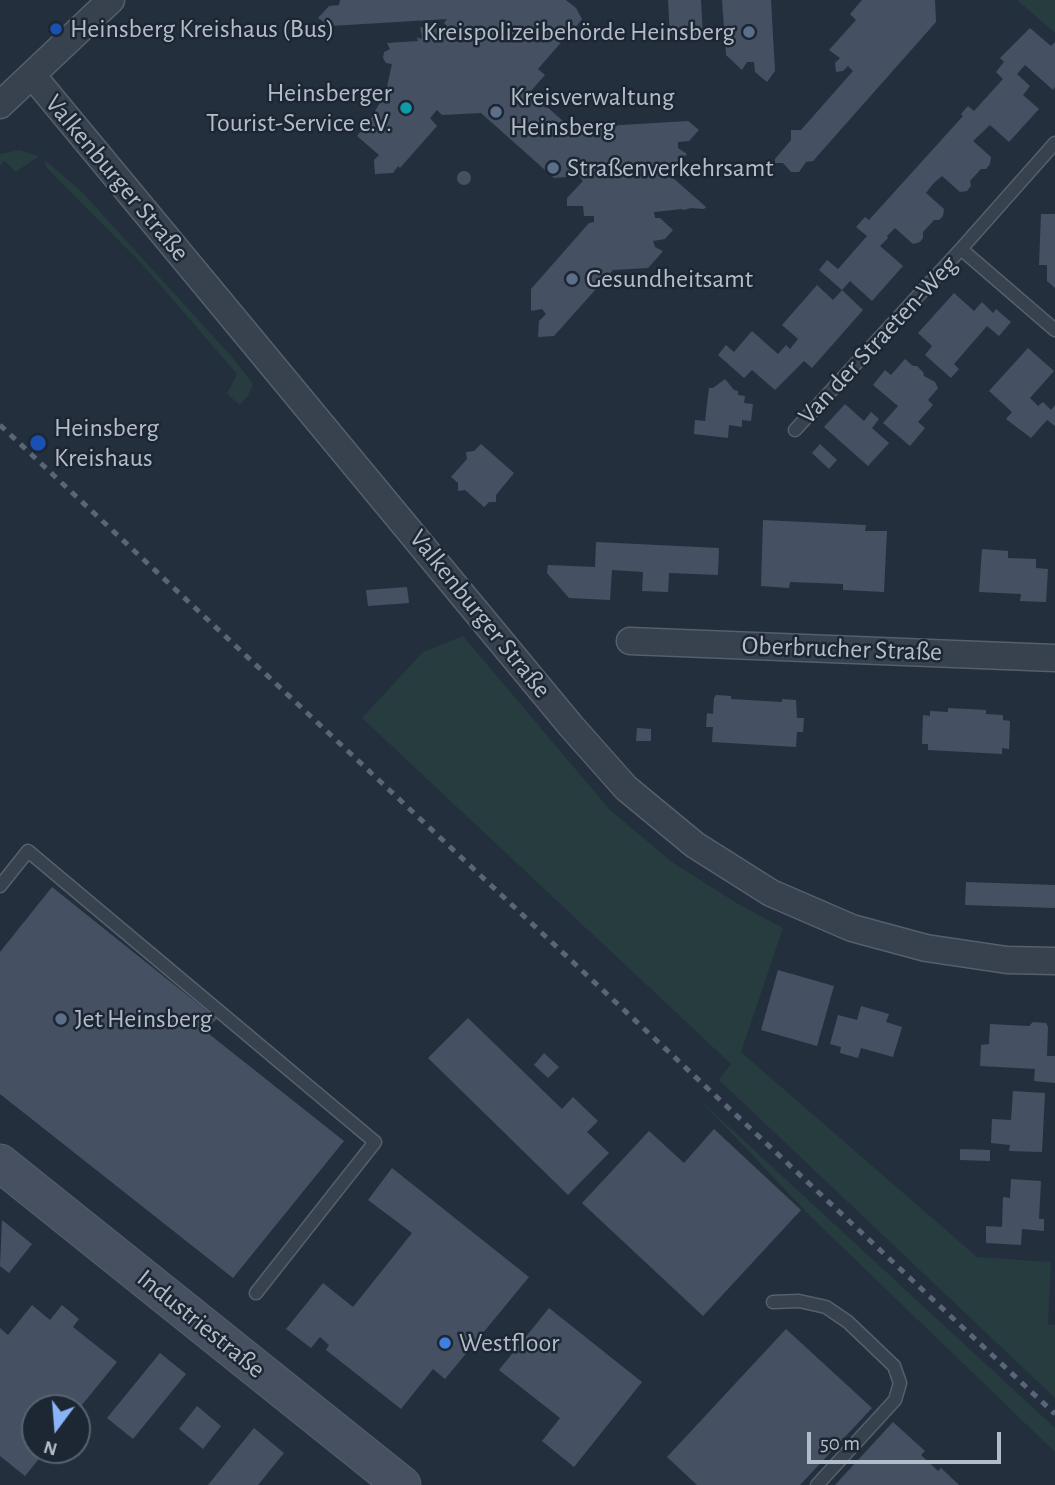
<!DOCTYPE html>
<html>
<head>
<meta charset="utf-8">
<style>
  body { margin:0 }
  #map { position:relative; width:1055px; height:1485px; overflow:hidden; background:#242f3e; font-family:"Alegreya Sans",sans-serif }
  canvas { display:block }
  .north { position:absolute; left:21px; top:1394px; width:70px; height:70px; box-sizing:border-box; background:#1d2633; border:2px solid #59626f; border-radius:50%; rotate:196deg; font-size:19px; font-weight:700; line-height:28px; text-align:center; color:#b4bcc9 }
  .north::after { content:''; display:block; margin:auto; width:24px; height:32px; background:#8ab4f8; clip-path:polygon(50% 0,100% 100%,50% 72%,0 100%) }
  .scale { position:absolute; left:807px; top:1432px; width:194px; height:32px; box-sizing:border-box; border:4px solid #b4bcc9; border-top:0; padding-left:9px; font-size:21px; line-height:24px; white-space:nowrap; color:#b4bcc9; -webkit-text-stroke:5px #1d2633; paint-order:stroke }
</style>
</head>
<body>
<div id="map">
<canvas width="1055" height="1485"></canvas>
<div class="north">N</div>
<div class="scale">50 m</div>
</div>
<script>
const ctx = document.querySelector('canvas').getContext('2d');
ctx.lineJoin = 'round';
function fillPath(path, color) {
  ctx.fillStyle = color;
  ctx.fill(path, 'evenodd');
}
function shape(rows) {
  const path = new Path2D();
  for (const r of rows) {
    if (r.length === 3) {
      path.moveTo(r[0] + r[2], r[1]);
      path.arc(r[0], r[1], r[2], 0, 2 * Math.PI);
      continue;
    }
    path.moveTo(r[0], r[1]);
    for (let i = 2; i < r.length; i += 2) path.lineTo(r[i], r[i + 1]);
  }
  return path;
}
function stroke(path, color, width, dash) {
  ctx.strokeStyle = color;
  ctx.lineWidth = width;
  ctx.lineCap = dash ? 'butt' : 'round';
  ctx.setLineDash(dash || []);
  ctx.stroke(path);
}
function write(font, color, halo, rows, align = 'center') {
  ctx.font = font + ' "Alegreya Sans",sans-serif';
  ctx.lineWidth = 5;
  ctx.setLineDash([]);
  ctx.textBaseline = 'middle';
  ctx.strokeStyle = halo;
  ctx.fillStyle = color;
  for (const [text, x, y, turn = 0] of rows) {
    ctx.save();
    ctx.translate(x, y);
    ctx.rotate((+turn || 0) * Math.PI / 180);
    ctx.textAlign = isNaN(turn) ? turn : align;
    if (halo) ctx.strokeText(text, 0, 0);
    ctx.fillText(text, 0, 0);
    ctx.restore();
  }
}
fillPath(shape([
  [1017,0,1055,0,1055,33],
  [19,150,39,156,16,172,5,161,0,165,0,154],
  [45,160,83,193,232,357,253,384,248,396,240,405,227,394,237,374,142,264,46,167],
  [463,636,610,810,672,862,738,904,783,928,741,1052,977,1257,1051,1262,1048,1324,1055,1325,1055,1398,719,1080,731,1064,362,718,423,652],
  [702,1102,1055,1428,1055,1452,810,1216]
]), '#263c3f');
fillPath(shape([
  [340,0,566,0,576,8,582,19,567,39,564,39,538,69,545,75,530,92,571,128,688,121,699,130,689,141,678,142,678,148,687,154,671,171,667,171,667,177,672,177,706,207,704,209,691,208,684,210,682,209,654,212,655,218,660,218,673,230,665,239,653,241,655,247,663,251,658,257,648,268,613,270,554,336,538,337,539,321,546,314,542,309,531,311,531,289,589,223,594,222,594,216,584,216,583,206,567,206,567,198,583,181,579,176,554,178,481,113,442,115,437,110,430,118,437,126,400,168,398,166,393,173,375,174,374,160,379,155,357,136,372,117,386,91,392,64,386,63,383,58,384,52,390,49,387,43,418,41,417,37,421,39,422,37,420,27,430,29,434,25,439,31,441,26,447,26,444,23,447,19,330,26,318,18,329,6,339,5],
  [668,0,701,0,703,36,670,37],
  [722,0,771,0,775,71,767,82,755,72,754,62,747,62,742,70,726,55],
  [862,0,935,0,936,22,813,161,806,162,799,172,791,172,783,163,775,163,775,159,791,140,791,130,801,130,853,71,848,66,843,71,836,72,835,63,840,58,829,50,856,20,850,14],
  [1030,28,1051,46,1055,42,1055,87,1053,90,1025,65,1017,74,1030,86,1023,95,1039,109,1009,142,990,125,973,141,991,157,990,164,986,169,981,169,970,181,971,186,967,191,960,192,942,176,933,184,926,193,944,209,943,216,939,220,934,220,923,232,923,238,920,242,913,244,895,228,887,236,888,238,880,246,903,266,872,301,850,281,842,290,819,270,827,260,838,269,867,236,856,227,865,217,869,220,963,116,961,114,968,106,974,111,1003,79,996,72,1004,62,1000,58],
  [464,178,7],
  [1041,214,1055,214,1055,288,1047,281,1047,265,1039,265],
  [817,285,833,300,842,290,863,310,812,368,804,361,775,390,752,370,744,378,718,355,726,345,734,352,752,331,778,354,786,345,790,349,798,339,782,325],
  [954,293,974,311,982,302,993,313,996,309,1011,322,999,336,987,326,954,364,959,369,951,378,925,355,932,346,918,333],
  [1028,348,1054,371,1030,398,1038,406,1043,402,1051,410,1055,405,1055,426,1047,420,1031,438,1006,419,1012,412,989,391],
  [905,359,913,366,917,366,923,372,924,376,935,382,938,388,928,400,933,405,918,422,925,428,910,446,883,423,898,406,873,385,885,370,891,375],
  [725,379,734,390,738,391,738,395,745,396,744,403,753,404,751,421,742,420,742,427,729,425,728,438,694,434,695,420,705,421,709,388,713,388],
  [845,404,864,421,871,412,879,419,872,428,889,443,868,466,824,427],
  [481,444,514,473,496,495,496,502,489,502,484,507,465,490,458,491,458,483,451,477,467,459,466,452,474,451],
  [820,444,837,460,829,469,812,453],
  [763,520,866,525,865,531,887,531,884,592,843,590,843,584,790,582,789,588,761,586],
  [596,542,719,548,718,575,669,573,668,592,642,591,643,572,612,570,610,600,569,598,547,573,548,565,595,567],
  [982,549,1008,551,1008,558,1036,559,1036,568,1048,569,1046,602,1020,601,1021,594,979,592],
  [407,587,409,603,368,606,366,590],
  [716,695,731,696,731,699,782,702,782,699,796,700,797,718,804,718,803,732,797,732,796,747,712,742,713,727,706,727,707,713,713,714,714,698],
  [948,708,986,710,986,714,1003,715,1003,720,1010,721,1009,749,1002,748,1002,754,928,750,928,744,922,744,923,715,930,716,930,711,948,712],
  [637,728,651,729,651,741,636,741],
  [966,882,1055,885,1055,908,965,905],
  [52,887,217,1019,204,1030,344,1141,233,1278,0,1094,0,952],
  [778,970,834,986,817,1046,761,1030],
  [861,1006,889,1014,886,1022,902,1027,893,1057,861,1048,858,1058,840,1053,841,1047,830,1044,838,1015,857,1020],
  [468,1018,562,1109,573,1097,598,1121,587,1132,609,1153,568,1195,428,1058],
  [1033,1022,1046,1023,1048,1027,1047,1056,1055,1056,1055,1083,1034,1081,1035,1069,980,1066,981,1045,989,1044,990,1024,1029,1026],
  [544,1053,559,1067,548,1078,534,1065],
  [1013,1091,1045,1093,1042,1152,1009,1151,1010,1145,991,1143,992,1119,1011,1120],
  [714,1129,801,1210,703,1316,582,1203,649,1131,684,1163],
  [960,1149,990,1150,990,1161,960,1160],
  [392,1168,529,1277,445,1379,433,1369,401,1409,326,1350,329,1345,320,1337,311,1348,286,1329,323,1283,353,1307,412,1233,368,1200],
  [1011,1179,1041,1181,1039,1219,1044,1219,1044,1231,1022,1229,1021,1245,986,1243,986,1226,1002,1227,1003,1197,1010,1198],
  [2,1220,32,1244,9,1273,0,1266],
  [32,1305,50,1320,62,1305,79,1319,73,1327,117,1362,77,1411,77,1408,35,1408,35,1450,46,1450,25,1476,0,1456,0,1328,8,1335],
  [549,1308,642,1382,574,1467,542,1441,560,1418,499,1370],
  [786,1329,872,1408,800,1485,697,1485,667,1457],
  [160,1353,186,1374,133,1439,107,1418],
  [197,1406,221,1426,203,1449,179,1429],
  [893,1422,925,1451,921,1455,938,1471,941,1468,959,1485,835,1485],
  [254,1428,284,1453,258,1485,208,1485]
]), '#455162');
const lane = shape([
  [961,249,1055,330],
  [795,430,961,249,1055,143],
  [0,886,28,851,375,1142,256,1293],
  [773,1302,799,1301,826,1307,848,1322,894,1366,900,1383,895,1400,817,1485]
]);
const street = shape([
  [32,75,571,726,626,788,695,845,771,893,852,928,926,948,1007,960,1055,961],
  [0,105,111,0],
  [630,641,1055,658]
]);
const secondary = shape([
  [0,1163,402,1485]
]);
stroke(lane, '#565f6c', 15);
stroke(street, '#565f6c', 29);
stroke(secondary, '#565f6c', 39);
stroke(lane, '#38414e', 12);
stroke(street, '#38414e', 26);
stroke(secondary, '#465061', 37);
stroke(shape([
  [0,425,1055,1414]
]), '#5a6575', 5, [7, 7]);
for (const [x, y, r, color] of [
  [56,29,7,"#1a4fb4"],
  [749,32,7,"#5c6f8a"],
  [406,108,7,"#0f9aa8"],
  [496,112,7,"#5c6f8a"],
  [553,168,7,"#5c6f8a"],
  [572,279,7,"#5c6f8a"],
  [38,443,9,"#1a4fb4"],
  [61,1019,7,"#5c6f8a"],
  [445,1343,7,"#3f7fe0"]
]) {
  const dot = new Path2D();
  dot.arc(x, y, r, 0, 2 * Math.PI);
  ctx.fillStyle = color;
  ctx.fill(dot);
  stroke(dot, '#1d2633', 2.5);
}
write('26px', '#b4bcc9', '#1d2633', [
  ["Heinsberg Kreishaus (Bus)",70,29],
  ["Kreispolizeibehörde Heinsberg",735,32,"right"],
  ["Heinsberger",392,93,"right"],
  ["Tourist-Service e.V.",392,123,"right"],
  ["Kreisverwaltung",510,97],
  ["Heinsberg",510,127],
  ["Straßenverkehrsamt",567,168],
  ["Gesundheitsamt",586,279],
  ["Heinsberg",54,428],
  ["Kreishaus",54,458],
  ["Jet Heinsberg",75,1019],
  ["Westfloor",459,1343]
], 'left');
write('26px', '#b4bcc9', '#1d2633', [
  ["Valkenburger Straße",117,178,50],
  ["Van der Straeten-Weg",878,340,-47],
  ["Valkenburger Straße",480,614,51],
  ["Oberbrucher Straße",842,649,2],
  ["Industriestraße",201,1324,39]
]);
</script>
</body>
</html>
